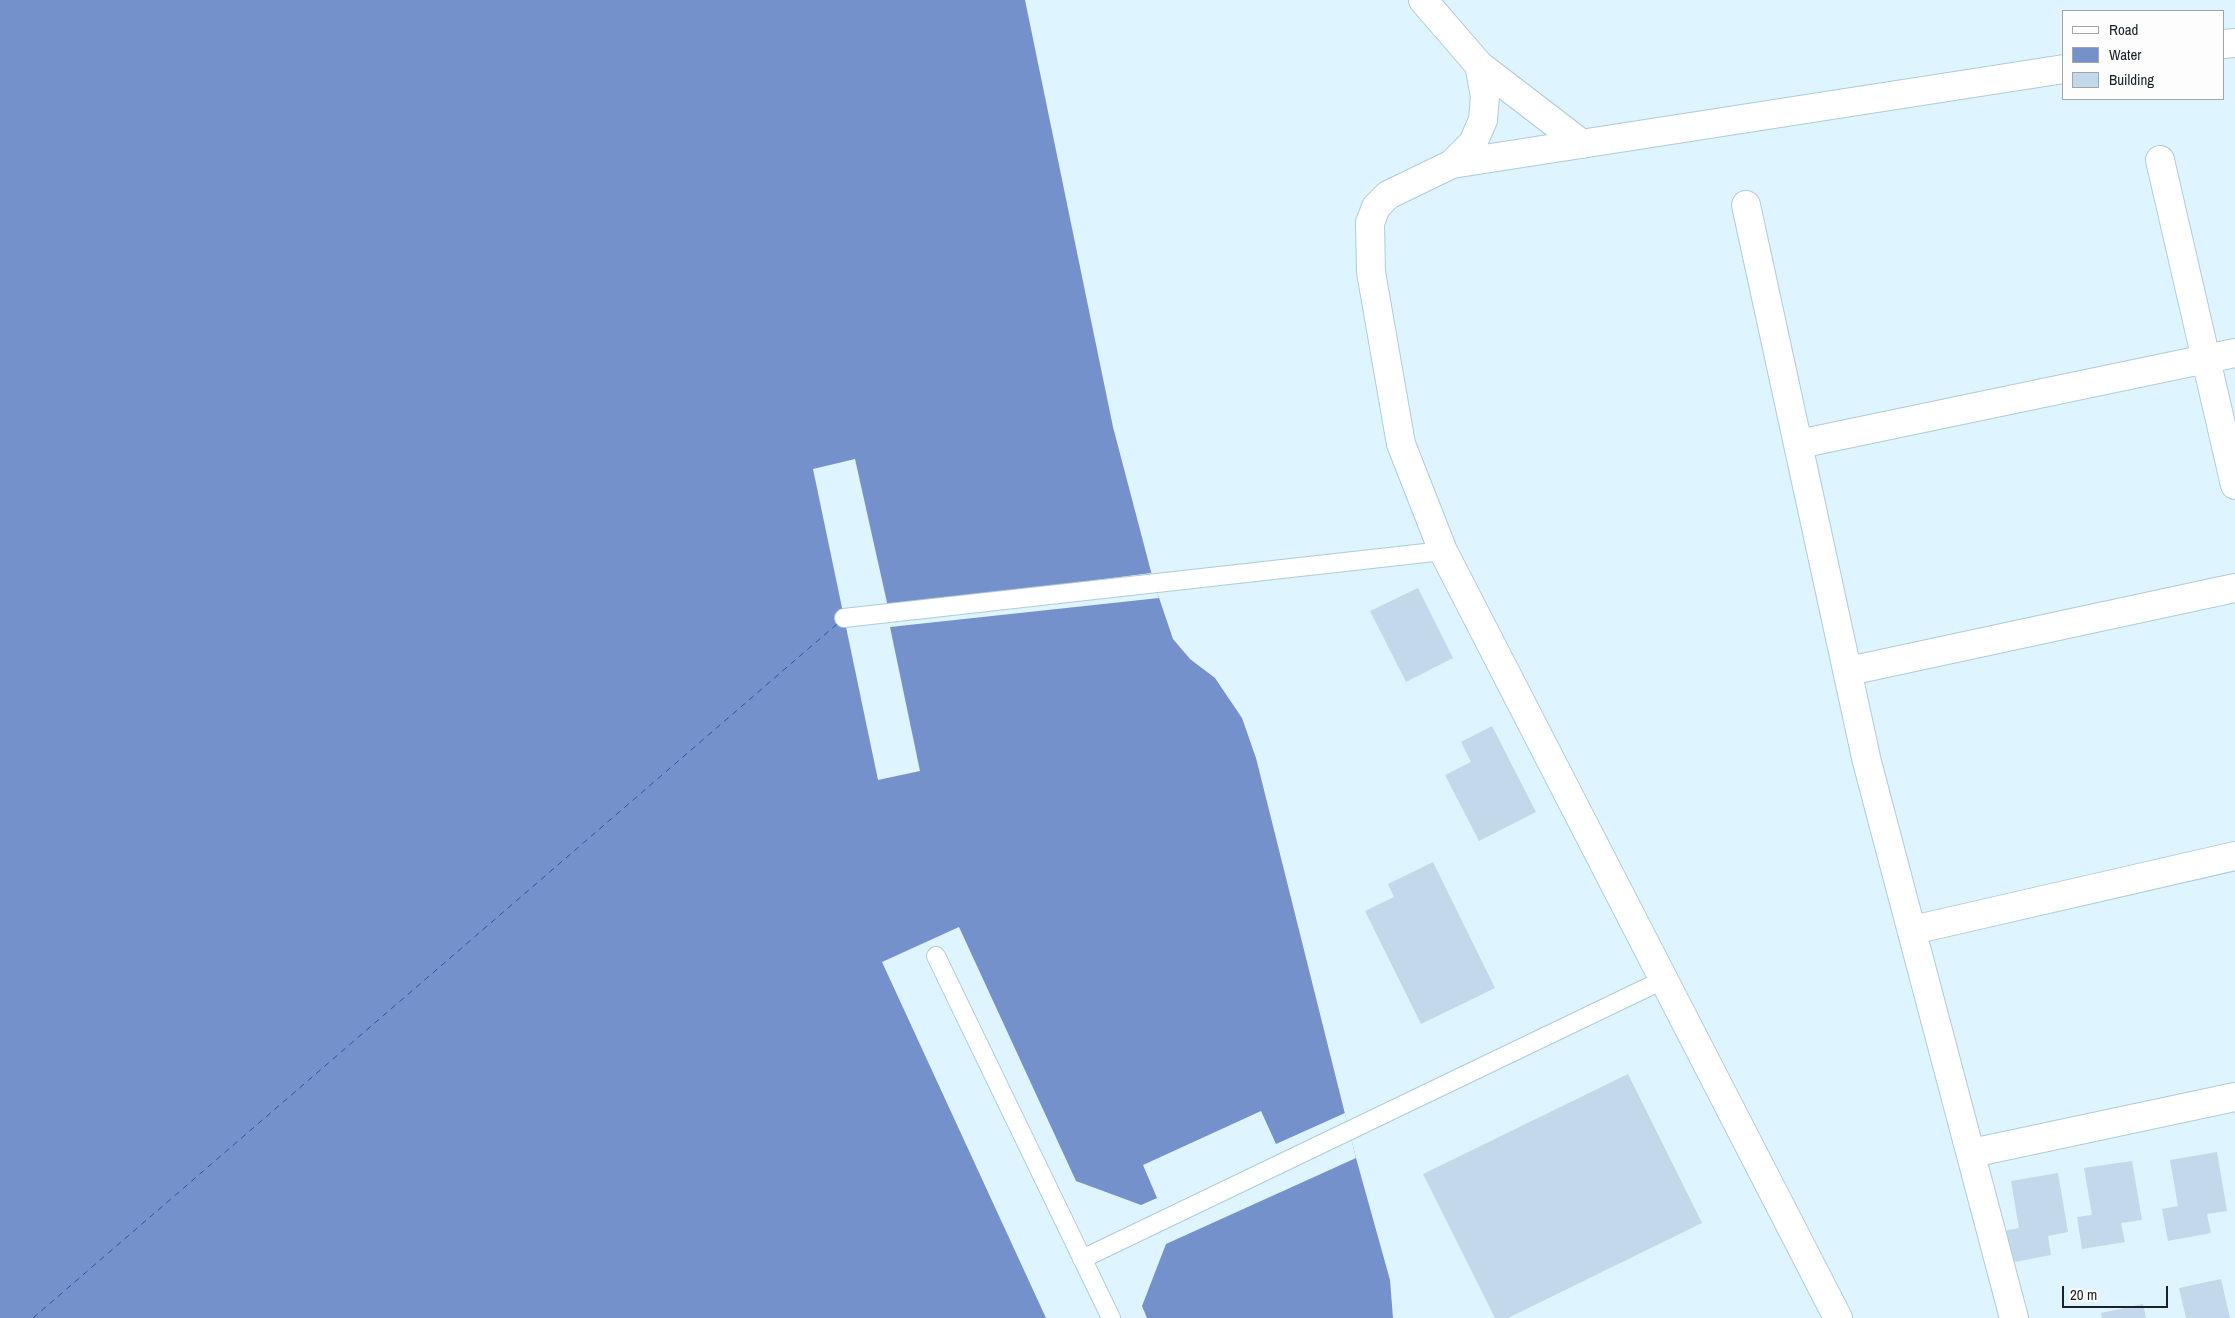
<!DOCTYPE html>
<html>
<head>
<meta charset="utf-8">
<style>
  body { margin:0 }
  #map { position:relative; width:2235px; height:1318px; overflow:hidden; background:#def4fe; font-family:"Archivo Narrow",sans-serif }
  canvas { display:block }
  .legend { position:absolute; left:2062px; top:10px; width:162px; height:90px; box-sizing:border-box; background:#fdfdfd; border:1px solid #a2a6a8; margin:0; padding:6px 9px; list-style:none; font-size:15px; color:#192328 }
  .legend li { display:flex; align-items:center; gap:10px; height:25px }
  .legend b { width:25px; border:1px solid #a2a6a8 }
  .scale { position:absolute; left:2062px; top:1286px; width:106px; height:22px; box-sizing:border-box; border:2px solid #192328; border-top:0; padding-left:6px; font-size:15px; line-height:18px; white-space:nowrap; color:#192328; -webkit-text-stroke:4px #fdfdfd; paint-order:stroke }
</style>
</head>
<body>
<div id="map">
<canvas width="2235" height="1318"></canvas>
<ul class="legend">
<li><b style="height:6px;background:#fff"></b>Road</li>
<li><b style="height:14px;background:#7591cb"></b>Water</li>
<li><b style="height:14px;background:#c4d8eb"></b>Building</li>
</ul>
<div class="scale">20 m</div>
</div>
<script>
const ctx = document.querySelector('canvas').getContext('2d');
ctx.lineJoin = 'round';
function fillPath(path, color) {
  ctx.fillStyle = color;
  ctx.fill(path, 'evenodd');
}
function shape(rows) {
  const path = new Path2D();
  for (const r of rows) {
    path.moveTo(r[0], r[1]);
    for (let i = 2; i < r.length; i += 2) path.lineTo(r[i], r[i + 1]);
  }
  return path;
}
function stroke(path, color, width, dash) {
  ctx.strokeStyle = color;
  ctx.lineWidth = width;
  ctx.lineCap = dash ? 'butt' : 'round';
  ctx.setLineDash(dash || []);
  ctx.stroke(path);
}
fillPath(shape([
  [0,0,1025,0,1113,427,1154,583,1173,639,1190,659,1215,678,1242,718,1256,758,1356,1158,1390,1280,1393,1318,0,1318]
]), '#7591cb');
fillPath(shape([
  [855,459,888,607,1151,573,1159,598,890,627,920,771,878,780,813,469],
  [959,927,1076,1181,1141,1205,1157,1198,1143,1165,1261,1111,1276,1144,1345,1113,1356,1158,1166,1244,1142,1306,1147,1318,1046,1318,882,962]
]), '#def4fe');
stroke(shape([
  [33,1318,837,624]
]), '#325199', 1, [6, 5]);
fillPath(shape([
  [1418,588,1453,658,1406,682,1370,611],
  [1492,726,1536,812,1479,841,1445,775,1471,762,1461,742],
  [1433,862,1495,988,1421,1024,1365,911,1394,897,1388,884],
  [1628,1074,1702,1223,1508,1318,1495,1318,1423,1174],
  [2217,1152,2227,1211,2207,1214,2211,1233,2168,1241,2162,1209,2178,1206,2170,1160],
  [2132,1161,2142,1220,2121,1223,2125,1242,2082,1249,2077,1217,2092,1215,2084,1168],
  [2058,1173,2068,1232,2048,1236,2051,1255,2009,1263,2003,1231,2019,1228,2011,1181],
  [2221,1279,2230,1318,2186,1318,2179,1288],
  [2143,1304,2146,1318,2102,1318,2101,1313]
]), '#c4d8eb');
const service = shape([
  [844,618,1443,551],
  [936,956,1111,1318],
  [1082,1259,1665,979]
]);
const minor = shape([
  [2224,44,2235,43],
  [2160,160,2235,485],
  [1452,164,2064,69],
  [1746,205,1867,762,2014,1318],
  [1799,444,2235,353],
  [1849,671,2235,588],
  [1913,930,2235,856],
  [1972,1153,2235,1097]
]);
const tertiary = shape([
  [1423,0,1479,65,1582,144],
  [1479,65,1485,96,1483,120,1473,143,1452,164,1388,195,1376,207,1370,223,1371,272,1401,444,1443,551,1838,1318]
]);
stroke(service, '#b0cbd7', 20);
stroke(minor, '#b0cbd7', 30);
stroke(tertiary, '#b0cbd7', 30);
stroke(service, '#fff', 18);
stroke(minor, '#fff', 28);
stroke(tertiary, '#fff', 28);
</script>
</body>
</html>
